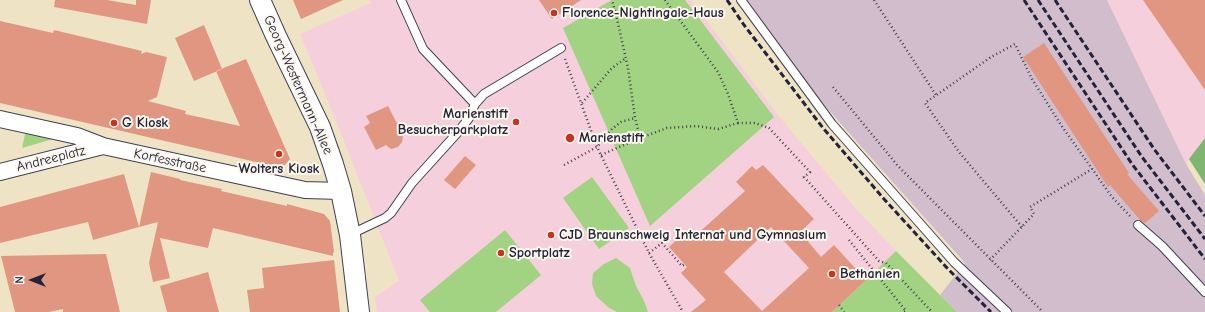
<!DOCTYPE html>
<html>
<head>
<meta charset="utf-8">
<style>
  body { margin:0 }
  #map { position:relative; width:1205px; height:312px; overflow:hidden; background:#efe3c5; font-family:"Comic Neue",sans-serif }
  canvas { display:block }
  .north { position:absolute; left:12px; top:260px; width:40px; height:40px; -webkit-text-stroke:3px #fbf7ec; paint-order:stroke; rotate:270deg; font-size:11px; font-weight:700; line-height:16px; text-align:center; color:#22223b }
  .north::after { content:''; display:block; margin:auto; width:14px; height:18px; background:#22223b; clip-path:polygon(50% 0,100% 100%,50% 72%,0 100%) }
</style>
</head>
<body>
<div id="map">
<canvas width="1205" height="312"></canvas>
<div class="north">N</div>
</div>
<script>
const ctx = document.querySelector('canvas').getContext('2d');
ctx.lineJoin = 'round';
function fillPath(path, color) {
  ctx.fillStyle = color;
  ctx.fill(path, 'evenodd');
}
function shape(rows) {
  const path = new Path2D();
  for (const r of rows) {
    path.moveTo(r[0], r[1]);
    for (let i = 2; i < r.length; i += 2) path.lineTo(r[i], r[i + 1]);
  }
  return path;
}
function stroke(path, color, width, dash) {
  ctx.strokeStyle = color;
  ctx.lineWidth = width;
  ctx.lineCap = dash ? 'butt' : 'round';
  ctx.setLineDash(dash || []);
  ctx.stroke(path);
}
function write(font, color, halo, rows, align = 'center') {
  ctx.font = font + ' "Comic Neue",sans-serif';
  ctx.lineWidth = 4;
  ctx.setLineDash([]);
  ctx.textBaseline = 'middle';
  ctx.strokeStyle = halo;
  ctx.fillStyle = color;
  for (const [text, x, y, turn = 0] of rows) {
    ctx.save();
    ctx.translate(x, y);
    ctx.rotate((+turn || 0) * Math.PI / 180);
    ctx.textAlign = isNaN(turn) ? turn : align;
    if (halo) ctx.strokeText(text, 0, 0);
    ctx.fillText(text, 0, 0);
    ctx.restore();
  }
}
fillPath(shape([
  [369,0,691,0,778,115,857,210,896,251,957,312,377,312,375,297,399,281,333,113,300,34,371,3],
  [1107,0,1205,0,1205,138,1186,164]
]), '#f5cfdb');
fillPath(shape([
  [737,0,1107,0,1186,164,1205,195,1205,312,957,312,940,295,965,263,841,124,767,39]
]), '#d1bdcc');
fillPath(shape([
  [612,0,685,0,774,117,650,226,563,28],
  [26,130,60,137,22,148],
  [592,177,629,228,599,249,563,198],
  [505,230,541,275,496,312,430,312,420,300],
  [896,251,957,312,832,312,866,280],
  [616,258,630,268,636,286,644,301,648,312,617,312,608,307,596,296,592,284,593,273,604,264]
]), '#a1d383');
fillPath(shape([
  [1205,138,1205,184,1189,159]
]), '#80b571');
fillPath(shape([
  [55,0,107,0,136,5,136,0,151,0,147,24,54,7],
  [293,0,343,0,301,19],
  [539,0,581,0,552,19],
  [1143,0,1205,0,1205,90],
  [0,21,53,33,54,30,142,51,141,54,146,52,167,57,157,97,148,101,186,111,185,114,240,126,216,71,246,59,290,159,282,168,0,103],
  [204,25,222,69,194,81,175,38],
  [1044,43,1129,173,1127,174,1159,211,1145,223,1140,220,1110,185,1108,187,1023,57],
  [388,106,403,135,402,142,398,147,391,149,386,145,376,150,364,127,370,123,366,116],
  [465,156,476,165,455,189,444,180],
  [763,165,814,219,800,232,821,257,834,245,866,280,832,312,691,312,706,300,681,273,687,267,669,247,687,230,694,237,745,191,736,182,752,166,756,170],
  [771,227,809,268,762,311,724,272],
  [151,172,180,179,180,180,222,189,221,191,287,206,287,204,324,214,330,221,334,252,333,253,333,256,213,228,208,248,160,238,170,278,153,282,149,263,158,222,139,227],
  [124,174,139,227,93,240,88,222,0,243,0,207],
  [106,254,120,312,63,312,63,309,49,312,15,312,1,256],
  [334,260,340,312,250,312,247,290,264,288,262,268],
  [208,272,219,312,167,312,160,286]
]), '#e19681');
const service = shape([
  [401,0,423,49,475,104],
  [741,0,832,124,954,262,1007,312],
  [1138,225,1162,246,1205,292],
  [351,234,385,218,391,213,412,183,459,131,469,118,475,104,484,94,561,48]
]);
const minor = shape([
  [0,119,77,136,103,146,305,190,341,191],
  [0,172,103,146]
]);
const tertiary = shape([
  [260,0,276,36,320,127,333,164,341,191,350,235,359,312]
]);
stroke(service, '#413f50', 10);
stroke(minor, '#413f50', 18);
stroke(tertiary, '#413f50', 22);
stroke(shape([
  [665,0,718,72,728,94,738,123,755,123,769,128,810,172,804,177,879,261,886,263,932,312],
  [874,0,936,95],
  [565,59,597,147,649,253,683,312],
  [833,87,898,166,1043,312],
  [582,103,612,68,626,58],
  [640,138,667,128,696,126,718,129,738,123],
  [601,155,640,138,635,118,628,68,617,19,612,0],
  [564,165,597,147,612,129,621,122,635,118],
  [1022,227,959,152,925,103,991,57,1015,44,1032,79,1061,125,1112,197,1130,216],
  [849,240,906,311,904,312],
  [649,253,662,243,682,266,685,264],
  [990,260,1034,214,1030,207,1092,169],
  [839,305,844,312]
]), '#413f50', 2.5, [1, 3]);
stroke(service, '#fff', 8);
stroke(minor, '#fff', 16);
stroke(tertiary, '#fff', 20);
stroke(shape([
  [727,0,744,25,823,128,884,199,948,269,991,312],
  [1024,0,1132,164,1205,259],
  [1038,0,1142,157,1205,239],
  [1055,0,1154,149,1205,216]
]), '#22223b', 3, [6, 3]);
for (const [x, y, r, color] of [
  [554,13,4,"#c8321e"],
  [516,122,4,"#c8321e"],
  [114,123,4,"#c8321e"],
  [570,138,5,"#c8321e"],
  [279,154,4,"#c8321e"],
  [551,235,4,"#c8321e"],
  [501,253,4,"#c8321e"],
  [832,274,4,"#c8321e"]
]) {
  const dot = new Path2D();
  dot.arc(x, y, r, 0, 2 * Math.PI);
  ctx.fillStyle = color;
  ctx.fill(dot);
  stroke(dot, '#fbf7ec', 1.5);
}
write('bold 14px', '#22223b', '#fbf7ec', [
  ["Florence-Nightingale-Haus",562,13],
  ["Marienstift",508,114,"right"],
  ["Besucherparkplatz",508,130,"right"],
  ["G Kiosk",122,123],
  ["Marienstift",579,138],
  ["Wolters Kiosk",279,169,"center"],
  ["CJD Braunschweig Internat und Gymnasium",559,235],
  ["Sportplatz",509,253],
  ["Bethanien",840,274]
], 'left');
write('14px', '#22223b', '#fbf7ec', [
  ["Georg-Westermann-Allee",298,85,66],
  ["Andreeplatz",51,159,-14],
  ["Korfesstraße",170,161,12]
]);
</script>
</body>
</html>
